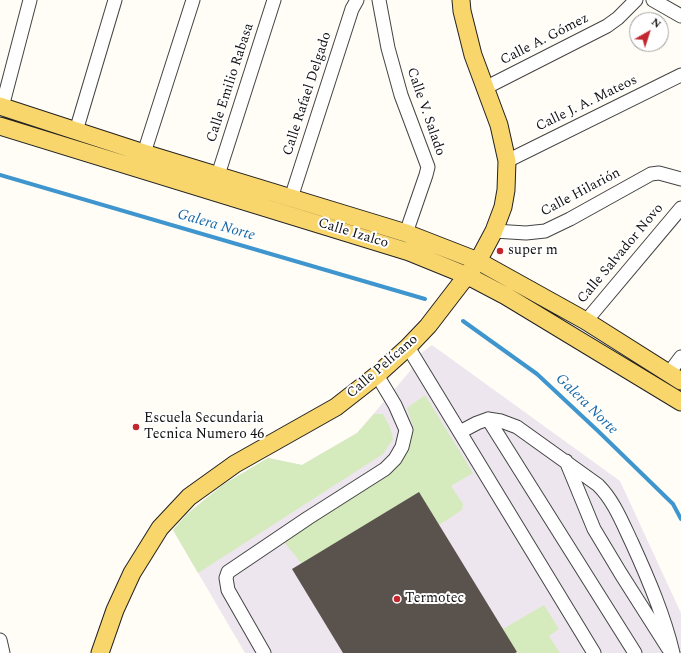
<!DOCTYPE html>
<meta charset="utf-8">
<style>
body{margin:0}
#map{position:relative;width:681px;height:653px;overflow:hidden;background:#fffdf5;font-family:Spectral,serif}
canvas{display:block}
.north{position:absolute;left:629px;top:12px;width:40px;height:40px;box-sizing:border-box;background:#fff;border:1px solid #a0a0a0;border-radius:50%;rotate:39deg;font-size:11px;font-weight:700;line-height:16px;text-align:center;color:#111}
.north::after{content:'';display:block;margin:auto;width:14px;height:18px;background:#c4262e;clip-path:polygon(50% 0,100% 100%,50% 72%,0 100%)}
</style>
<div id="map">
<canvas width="681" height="653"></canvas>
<div class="north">N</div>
</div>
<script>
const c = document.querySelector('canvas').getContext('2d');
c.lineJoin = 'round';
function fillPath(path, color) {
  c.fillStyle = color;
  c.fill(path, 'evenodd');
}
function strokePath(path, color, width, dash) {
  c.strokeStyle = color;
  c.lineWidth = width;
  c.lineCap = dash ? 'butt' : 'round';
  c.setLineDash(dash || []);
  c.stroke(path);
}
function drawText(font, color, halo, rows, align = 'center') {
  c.font = font + ' Spectral,serif';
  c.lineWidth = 4;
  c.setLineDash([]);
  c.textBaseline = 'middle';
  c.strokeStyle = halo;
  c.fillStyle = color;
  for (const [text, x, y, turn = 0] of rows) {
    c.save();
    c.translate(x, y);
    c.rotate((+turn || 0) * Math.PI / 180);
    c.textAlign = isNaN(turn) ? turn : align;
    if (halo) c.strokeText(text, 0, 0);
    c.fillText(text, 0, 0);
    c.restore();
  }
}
fillPath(new Path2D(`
 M432,345L620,481L681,613V653H245L173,530L189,512L224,484L268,458L302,465L357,433L410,371L420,354Z`), '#eee6ef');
fillPath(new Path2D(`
 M425,395L473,473L451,486L463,504L462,510L439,525L419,493L302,564L283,541L382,479L399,463L407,449L413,426L407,408Z
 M374,414H383L390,427L393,439L383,454L198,573L173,530L186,515L224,484L268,458L302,465L357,433Z
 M544,605L559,629L549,636L560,653H515L503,629Z`), '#d5ebbd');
strokePath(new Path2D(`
 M0,175L425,299
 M463,321L537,374L598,431L673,504L681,519`), '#3f96cf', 4);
fillPath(new Path2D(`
 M419,492L517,652L515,653H343L292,569Z`), '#5a524d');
const minor = new Path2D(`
 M379,0L388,48L401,95L428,167L426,175L406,233
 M653,0L681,16
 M485,88L607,26L618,18L636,0
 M2,107L30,0
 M76,131L115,0
 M144,153L193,0
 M507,161L681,75
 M218,175L274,0
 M291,198L352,9L357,0
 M494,231L526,233L545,231L570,219L651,174L659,173L681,179
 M586,321L681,208
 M408,347L594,653
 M669,373L681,357
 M488,419L635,653
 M460,432L477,423L488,419L501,421L517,427L598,485C614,501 622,522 632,543C648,578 664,615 673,653
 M566,461L594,529L621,574L668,648
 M0,640L3,653
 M264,653L228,590L226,578L228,572L308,518L385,469L395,459L402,447L406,430L395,405L377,375`);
const major = new Path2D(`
 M0,106L144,153L406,233L478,261L586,321L681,381
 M0,126L409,252L468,276L506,296L681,402
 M100,653L115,610L132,573L160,528L189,497L235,464L336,407L377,375L408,347L428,326L478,261L494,231L503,207L506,190L507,161L499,125L473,55L462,11L461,0`);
strokePath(minor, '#444', 15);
strokePath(major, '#222', 19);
strokePath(minor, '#fff', 13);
strokePath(major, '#f9d66b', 17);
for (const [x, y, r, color] of [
 [500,251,4,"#c4262e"],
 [136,427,4,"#c4262e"],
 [397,599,4,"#c4262e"]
]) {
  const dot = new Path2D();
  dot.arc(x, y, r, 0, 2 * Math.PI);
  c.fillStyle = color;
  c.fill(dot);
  strokePath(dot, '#fff', 1.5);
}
drawText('14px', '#111', '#fff', [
 ["Calle A. Gómez",545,40,-27],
 ["Calle Emilio Rabasa",231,83,-72],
 ["Calle Rafael Delgado",308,94,-72],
 ["Calle J. A. Mateos",587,104,-26],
 ["Calle V. Salado",425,112,71],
 ["Calle Hilarión",581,193,-28],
 ["Calle Izalco",353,234,17],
 ["Calle Salvador Novo",621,254,-50],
 ["Calle Pelícano",383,367,-41]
]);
drawText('14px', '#111', '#fff', [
 ["super m",508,251],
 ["Escuela Secundaria",144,419],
 ["Tecnica Numero 46",144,435],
 ["Termotec",405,599]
], 'left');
drawText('italic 15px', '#1768a6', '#fff', [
 ["Galera Norte",216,226,16],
 ["Galera Norte",586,405,44]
]);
</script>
